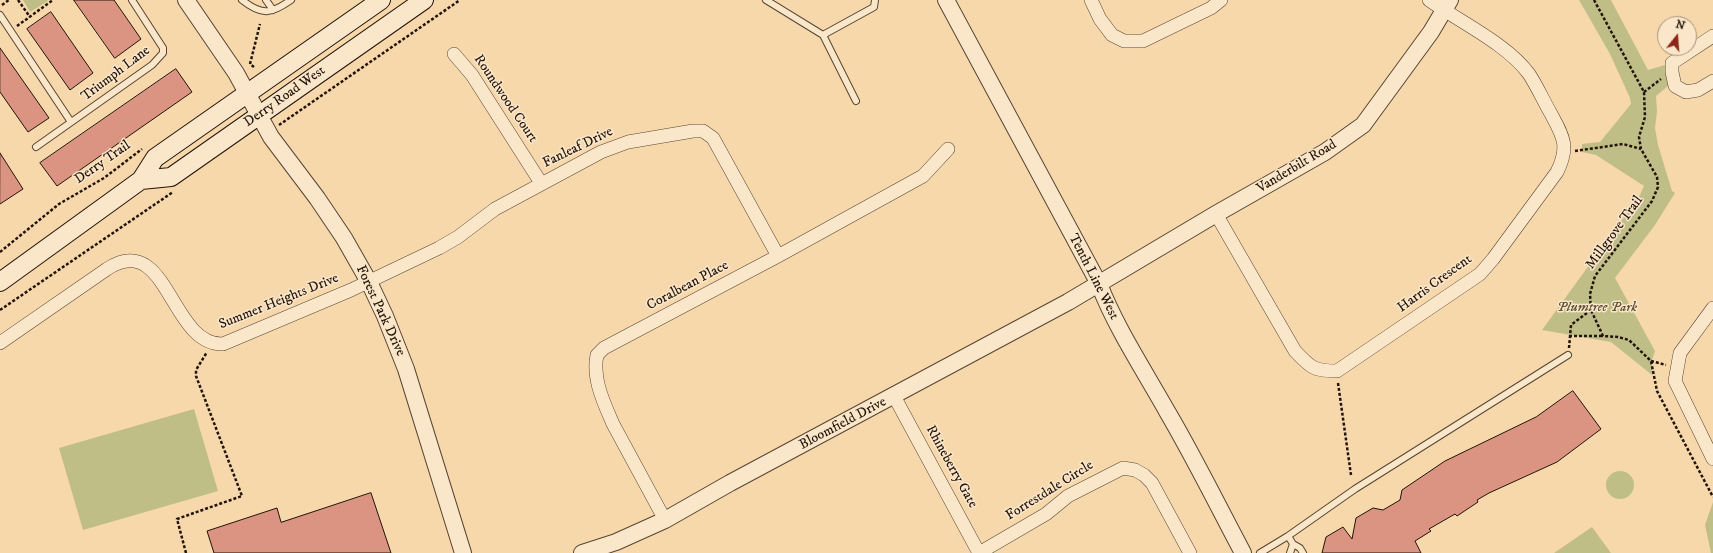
<!DOCTYPE html>
<style>
body{margin:0}
#map{position:relative;width:1713px;height:553px;overflow:hidden;background:#f7d8ab;font-family:"IM FELL DW Pica",serif}
canvas{display:block}
.north{position:absolute;left:1657px;top:16px;width:40px;height:40px;box-sizing:border-box;background:#fae6c8;border:1px solid #a4927c;border-radius:50%;rotate:17deg;font-size:11px;font-weight:700;line-height:16px;text-align:center;color:#221409}
.north::after{content:'';display:block;margin:auto;width:14px;height:18px;background:#8f2418;clip-path:polygon(50% 0,100% 100%,50% 72%,0 100%)}
</style>
<div id="map">
<canvas width="1713" height="553"></canvas>
<div class="north">N</div>
</div>
<script>
const c = document.querySelector('canvas').getContext('2d');
c.lineJoin = 'round';
function fillPath(path, color) {
  c.fillStyle = color;
  c.fill(path, 'evenodd');
}
function strokePath(path, color, width, dash) {
  c.strokeStyle = color;
  c.lineWidth = width;
  c.lineCap = dash ? 'butt' : 'round';
  c.setLineDash(dash || []);
  c.stroke(path);
}
function drawText(font, color, halo, rows, align = 'center') {
  c.font = font + ' "IM FELL DW Pica",serif';
  c.lineWidth = 3;
  c.setLineDash([]);
  c.textBaseline = 'middle';
  c.strokeStyle = halo;
  c.fillStyle = color;
  for (const [text, x, y, turn = 0] of rows) {
    c.save();
    c.translate(x, y);
    c.rotate((+turn || 0) * Math.PI / 180);
    c.textAlign = isNaN(turn) ? turn : align;
    if (halo) c.strokeText(text, 0, 0);
    c.fillText(text, 0, 0);
    c.restore();
  }
}
fillPath(new Path2D(`
 M23,0H47L48,1L30,12Z
 M1579,0H1611L1648,70L1672,63L1674,81L1656,96L1657,112L1655,128L1658,145L1672,191L1675,193L1655,225L1615,278L1655,351L1652,360V375L1611,342L1542,330L1640,195L1644,186L1596,155L1582,152V144L1600,142L1631,104L1630,98L1610,54Z
 M194,409L218,491L83,530L59,448Z
 M1606 485a14 14 0 1 1 28 0a14 14 0 1 1-28 0Z
 M1713,502V553H1711L1705,525Z
 M1592,527L1611,553H1554Z`), '#c0be87');
const building = new Path2D(`
 M74,0H114L141,39L115,58Z
 M51,12L93,73L70,90L27,29Z
 M0,48L49,118L28,132L0,92Z
 M176,69L192,92L57,186L40,163Z
 M0,153L23,189L0,204Z
 M1573,391L1601,429L1557,462L1489,493L1477,500L1478,502L1457,516L1455,514L1429,529L1431,531L1415,541L1421,553H1322L1326,537L1343,527L1352,539L1356,518L1373,508L1383,510L1400,500L1402,490L1445,461L1536,417Z
 M371,493L391,553H214L207,531L277,508L281,522Z`);
fillPath(building, '#da9481');
strokePath(building, '#221409', 1);
const service = new Path2D(`
 M242,0C262,16 271,14 291,0
 M266,0L273,10
 M766,0L823,35L856,101
 M0,15L71,122
 M823,35L874,7L875,0
 M36,147L152,65L163,53V48L132,0
 M1288,536L1293,544L1300,548L1303,553
 M1260,553L1288,536L1355,489L1568,355
 M1290,553L1293,544`);
const minor = new Path2D(`
 M1091,0L1100,19L1112,35L1124,41H1143L1211,8L1221,0
 M1713,36L1672,63V72L1675,86L1686,92L1698,90L1713,81
 M454,54L472,75L541,183
 M1216,214L1295,351C1311,368 1314,371 1337,371L1480,274L1493,259L1557,172C1570,146 1563,136 1550,112C1543,100 1537,86 1529,74C1507,44 1460,22 1429,0
 M1713,308L1680,353L1675,381L1713,459
 M0,343L107,269C168,229 170,346 223,344L351,290L439,248L458,237L495,209L601,152L628,142L693,131H703L713,138L778,256
 M894,396L979,553
 M665,520L613,424C604,403 592,379 597,355L604,348L778,256L923,176L948,149
 M979,553L1046,514L1068,496L1123,468L1135,470L1144,475L1152,483L1190,553`);
const tertiary = new Path2D(`
 M186,0L236,73L271,137L317,198L344,238L369,282L385,316L406,369L463,553
 M946,0L1099,284C1117,330 1144,370 1168,413C1195,459 1218,506 1243,553
 M582,553L616,542L665,520L730,483L1068,302L1216,214L1325,152L1363,125L1431,32L1450,0`);
const secondary = new Path2D(`
 M141,180L171,177L424,0
 M0,282L141,180L155,158L381,0`);
strokePath(service, '#574532', 8);
strokePath(minor, '#574532', 14);
strokePath(tertiary, '#574532', 18);
strokePath(secondary, '#221409', 20);
strokePath(new Path2D(`
 M18,0L30,17
 M1594,0L1644,92L1645,117L1639,137L1641,149L1657,177L1658,187L1652,201L1595,276L1590,294L1591,310L1603,336L1618,337L1629,340L1651,361L1657,391L1713,497
 M2,5L9,0
 M17,26L53,0
 M254,67L250,64L260,24
 M1644,92L1661,79
 M279,125L460,0
 M1575,151L1623,144L1641,149
 M0,252L59,204L104,178L142,149
 M0,310L173,192
 M1569,336H1603
 M1569,348L1571,325L1591,310
 M1651,361L1666,365
 M1338,383L1351,475
 M186,553L177,519L242,496L196,376V370L207,352`), '#221409', 2.5, [3, 2]);
strokePath(service, '#fae6c8', 6);
strokePath(minor, '#fae6c8', 13);
strokePath(tertiary, '#fae6c8', 16);
strokePath(secondary, '#fae6c8', 18);
drawText('14px', '#221409', '#fae6c8', [
 ["Triumph Lane",116,74,-37],
 ["Derry Road West",285,97,-35],
 ["Roundwood Court",505,99,56],
 ["Fanleaf Drive",578,148,-26],
 ["Derry Trail",103,163,-35],
 ["Vanderbilt Road",1297,167,-31],
 ["Millgrove Trail",1615,233,-54],
 ["Tenth Line West",1093,277,63],
 ["Harris Crescent",1435,284,-36],
 ["Coralbean Place",688,286,-28],
 ["Summer Heights Drive",279,302,-22],
 ["Forest Park Drive",380,311,65],
 ["Bloomfield Drive",843,424,-28],
 ["Rhineberry Gate",951,467,61],
 ["Forrestdale Circle",1050,491,-32]
]);
drawText('italic 14px', '#595035', '#fae6c8', [
 ["Plumtree Park",1597,308]
]);
</script>
